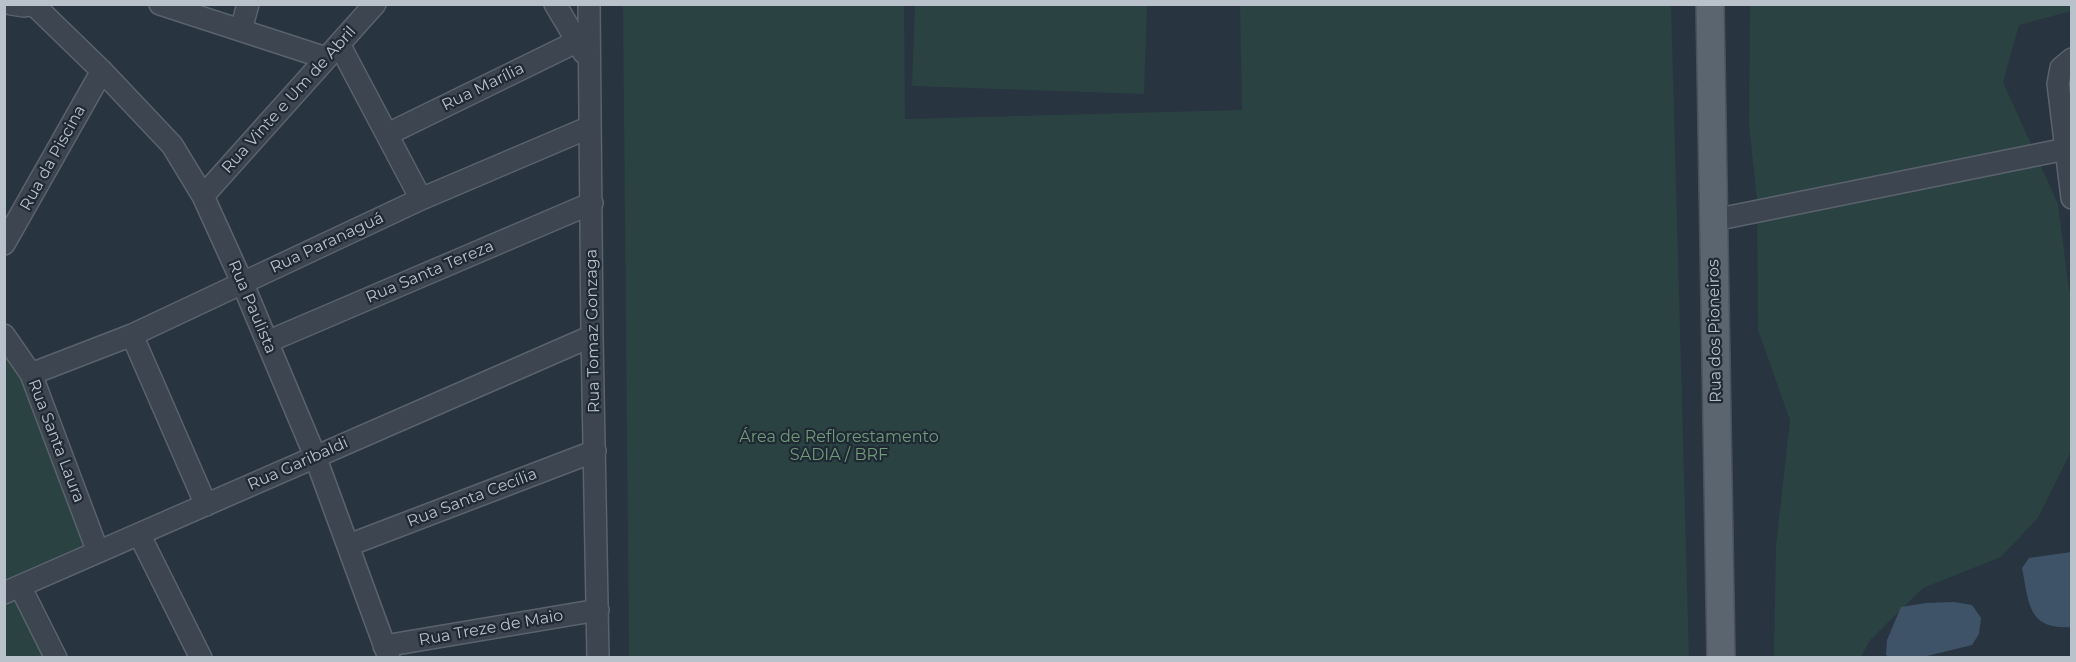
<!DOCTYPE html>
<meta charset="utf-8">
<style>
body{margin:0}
#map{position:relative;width:2076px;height:662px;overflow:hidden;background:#283440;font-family:Montserrat,sans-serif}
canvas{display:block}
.frame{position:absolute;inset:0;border:6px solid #b9c1ca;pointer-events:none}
</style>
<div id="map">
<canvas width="2076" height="662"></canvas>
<div class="frame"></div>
</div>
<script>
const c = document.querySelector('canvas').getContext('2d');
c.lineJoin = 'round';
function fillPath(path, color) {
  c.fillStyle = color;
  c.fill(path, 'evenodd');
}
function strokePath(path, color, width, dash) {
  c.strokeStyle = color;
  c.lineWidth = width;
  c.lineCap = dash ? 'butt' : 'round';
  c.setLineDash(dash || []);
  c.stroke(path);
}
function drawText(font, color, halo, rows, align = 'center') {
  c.font = font + ' Montserrat,sans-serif';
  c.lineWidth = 4.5;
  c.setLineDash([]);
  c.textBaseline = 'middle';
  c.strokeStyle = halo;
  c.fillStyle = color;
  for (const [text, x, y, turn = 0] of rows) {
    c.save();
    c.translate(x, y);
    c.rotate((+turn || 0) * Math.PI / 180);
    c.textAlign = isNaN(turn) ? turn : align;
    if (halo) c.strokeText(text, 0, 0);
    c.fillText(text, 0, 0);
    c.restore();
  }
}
fillPath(new Path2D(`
 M623,5H904L905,119L1242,110L1240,5H1671L1689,657H629Z
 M915,5H1147L1144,94L912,86Z
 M1750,5H2071V11L2019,25L2003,82L2058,204L2069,290L2071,291V451L2038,518L2001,557L1923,588L1870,640L1861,657H1774L1776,545L1790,420L1758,330L1757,200L1749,125Z
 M4,343L27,377L94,548L18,584L52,657H5Z`), '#2b4242');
fillPath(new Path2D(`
 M2071,552V627C2027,630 2029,602 2022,568L2029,558Z
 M1954,602L1972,605L1981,618L1979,634L1972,645L1923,657H1890L1886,655L1887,640L1901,607L1926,603Z`), '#3f5368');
const minor = new Path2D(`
 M11,4L24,6L36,4
 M160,4L326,58
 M555,4L584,53
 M589,4L592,336L598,658
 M34,5L102,71L172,145L203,196L242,282L315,456L389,658
 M241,30L248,4
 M339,44L421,199
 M388,134L578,41
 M2066,149L2072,198
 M203,196L375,4
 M1714,220L2066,149L2058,84L2061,68L2072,59
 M4,244L102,71
 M4,335L31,374L98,552
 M132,335L206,505
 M267,342L592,203
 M31,374L132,335L421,199L590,127
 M139,534L201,658
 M349,545L595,451
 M20,586L56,658
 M4,593L592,336
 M384,646L598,610`);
const major = new Path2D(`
 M1710,4L1721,658`);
strokePath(minor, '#5a636d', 24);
strokePath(major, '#49515c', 30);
strokePath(minor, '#3c4550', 21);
strokePath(major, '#5a6570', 27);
drawText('16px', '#b9c1ca', '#202a35', [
 ["Rua Marília",483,87,-26],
 ["Rua Vinte e Um de Abril",289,100,-48],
 ["Rua da Piscina",53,158,-61],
 ["Rua Paranaguá",327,243,-25],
 ["Rua Santa Tereza",430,272,-23],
 ["Rua Paulista",252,307,67],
 ["Rua Tomaz Gonzaga",593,331,-91],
 ["Rua dos Pioneiros",1715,331,-91],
 ["Rua Santa Laura",56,441,69],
 ["Rua Garibaldi",298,464,-24],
 ["Rua Santa Cecília",472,498,-21],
 ["Rua Treze de Maio",491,628,-10]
]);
drawText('16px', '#719a78', '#202a35', [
 ["Área de Reflorestamento",839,437],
 ["SADIA / BRF",839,455]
]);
</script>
